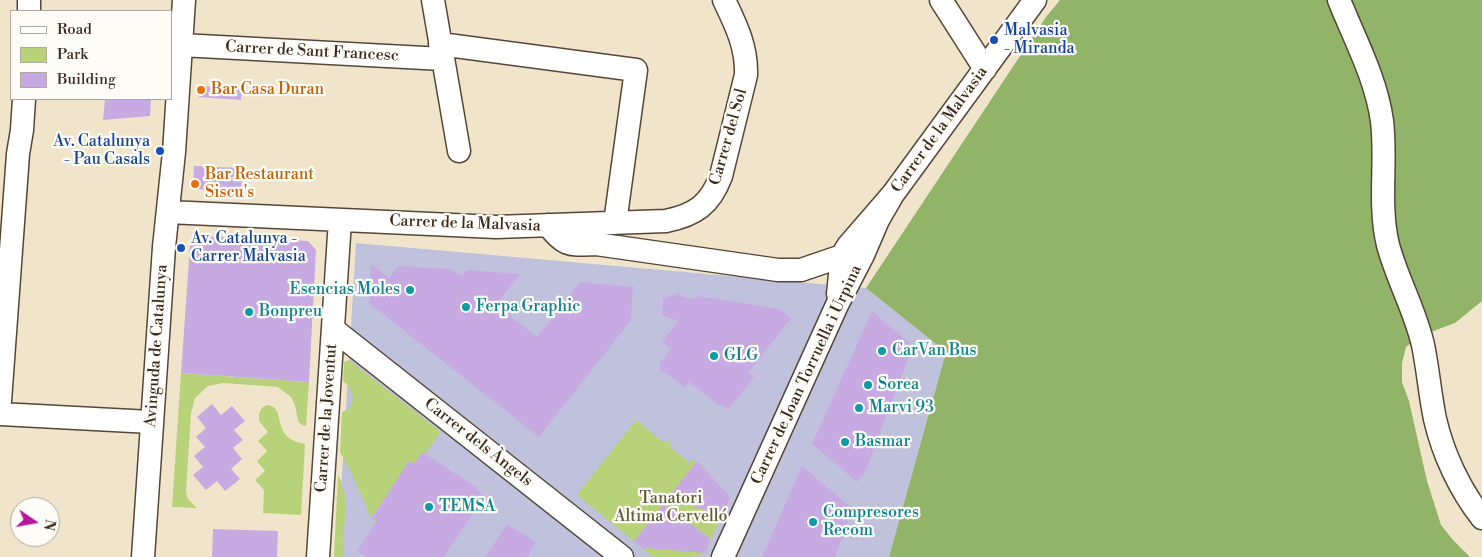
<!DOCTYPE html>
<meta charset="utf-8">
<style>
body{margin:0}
#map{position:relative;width:1482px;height:557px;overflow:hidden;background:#f0e5ca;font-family:"Libre Bodoni",serif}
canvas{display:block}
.legend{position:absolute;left:10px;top:10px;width:162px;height:90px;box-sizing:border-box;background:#fdfcf7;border:1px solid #afa8a0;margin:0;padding:6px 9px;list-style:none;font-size:15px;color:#3b2a1e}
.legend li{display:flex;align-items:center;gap:10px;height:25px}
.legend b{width:25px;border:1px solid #afa8a0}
.north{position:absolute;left:10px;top:497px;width:50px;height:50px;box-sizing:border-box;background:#fdfcf7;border:1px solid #afa8a0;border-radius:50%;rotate:102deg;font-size:14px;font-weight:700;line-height:20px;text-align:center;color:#3b2a1e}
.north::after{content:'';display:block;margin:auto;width:18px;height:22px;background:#b5179e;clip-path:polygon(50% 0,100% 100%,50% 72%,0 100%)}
</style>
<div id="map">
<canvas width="1482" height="557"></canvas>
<ul class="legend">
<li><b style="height:6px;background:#fff"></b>Road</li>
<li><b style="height:14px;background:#b7d278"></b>Park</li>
<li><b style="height:14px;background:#c8aae3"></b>Building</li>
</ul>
<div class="north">N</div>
</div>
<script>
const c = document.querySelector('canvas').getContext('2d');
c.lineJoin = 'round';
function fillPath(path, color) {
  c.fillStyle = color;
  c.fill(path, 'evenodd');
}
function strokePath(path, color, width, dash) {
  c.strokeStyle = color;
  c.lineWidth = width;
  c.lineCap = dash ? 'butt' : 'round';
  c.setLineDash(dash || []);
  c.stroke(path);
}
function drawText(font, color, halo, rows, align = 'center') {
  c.font = font + ' "Libre Bodoni",serif';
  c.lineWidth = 4.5;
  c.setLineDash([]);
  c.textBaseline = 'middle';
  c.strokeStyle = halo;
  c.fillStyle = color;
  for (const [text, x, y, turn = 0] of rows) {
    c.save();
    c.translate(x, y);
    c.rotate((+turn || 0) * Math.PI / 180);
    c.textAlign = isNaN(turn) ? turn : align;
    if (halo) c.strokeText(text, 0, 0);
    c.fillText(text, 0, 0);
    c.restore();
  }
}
fillPath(new Path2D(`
 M356,243L866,288L946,352L889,557H337Z`), '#c0c2dd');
fillPath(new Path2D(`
 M349,360L441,432L425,454L414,464L409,462L372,517L377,521L376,523L369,514L352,474L340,452L342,412L349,409C356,398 353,389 343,381L344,362Z
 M181,373L309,382L306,426L302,425L298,421L295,405L291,397L278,387L223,383L208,386L195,398L191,413L186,492L188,499L197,508L172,507Z
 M267,405C288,407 269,438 305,444L301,515L263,513L264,490L255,480L265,471L257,461L267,451L258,441L268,432L259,421C259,414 259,408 267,405Z
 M636,420L663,442L670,441L671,448L690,463L693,459L701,465L730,497C723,517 712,533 706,553L690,557H653L577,495Z
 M338,475C348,492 346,510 344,529C343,538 344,548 344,557H334Z`), '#b7d278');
fillPath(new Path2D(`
 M1060,0H1482V301L1455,323L1420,336L1406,347L1402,363V382L1409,401L1427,481L1441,525L1453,540L1470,557H889L946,352L866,288L1046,17Z`), '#91b468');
fillPath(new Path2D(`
 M200,86L242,88L241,100L199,97Z
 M105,99H151L150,116L103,120Z
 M194,166L242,168L241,191L193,189Z
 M201,236L308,241L316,250L309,382L181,373L190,246Z
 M371,264L389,278L398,266L450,269L462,276L467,270L520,274L496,305L537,337L580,282L633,287L631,320L539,437L369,303Z
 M679,293L682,297L696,299L698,296L779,309L791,318L748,373L754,377L728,410L723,406L721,407L689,382L684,387L660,369V363L671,349L662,342L678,321L662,315L663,298Z
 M872,311L913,346L869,462L864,474L857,482L812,444Z
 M212,404L221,415L232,406L245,421L234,430L243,440L233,448L242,459L231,469L240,479L225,491L217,481L206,490L193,475L203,467L194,456L205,447L196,437L206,428L197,417Z
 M422,452L477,488L476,489L485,496L444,557H367L357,551L377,521L372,518L409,461L414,464Z
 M697,461L730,497L723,516L668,498Z
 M802,466L853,509L835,557H762Z
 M663,504L710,538L706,553L646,548L644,550L634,541Z
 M507,524L536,542L527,557H485Z
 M213,529L278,531L277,557H212Z`), '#c8aae3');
const minor = new Path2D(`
 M433,0L459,151
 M941,0L985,69
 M1339,0C1355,40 1376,78 1382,121C1387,162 1378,204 1388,245C1397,279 1415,310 1423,345C1428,369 1430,395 1435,419C1443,454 1460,490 1482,518
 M29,11V0
 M440,44L636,70L615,223
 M181,45L443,59
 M168,212L496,227L666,221C695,215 710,205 721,176L746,75C747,47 736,25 724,0
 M548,225C565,247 569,245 596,244L778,270H801L842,256
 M838,294L842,256L848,246L893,194L1035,0
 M333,329L622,557
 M0,401L18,154L22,130L24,99
 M0,414L151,422
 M143,557L164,247L174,152L184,0
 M318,557L340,220
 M723,557L837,305L863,255L878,220L893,194`);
strokePath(minor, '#564638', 25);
strokePath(minor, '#fff', 22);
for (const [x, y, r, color] of [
 [994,40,5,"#1a4fb4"],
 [201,90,5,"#e8710a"],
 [160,151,5,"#1a4fb4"],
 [195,184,5,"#e8710a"],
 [181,248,5,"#1a4fb4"],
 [410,290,5,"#0f9aa8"],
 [466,307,5,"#0f9aa8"],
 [249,312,5,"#0f9aa8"],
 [882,351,5,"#0f9aa8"],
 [714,356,5,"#0f9aa8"],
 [868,385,5,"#0f9aa8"],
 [859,408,5,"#0f9aa8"],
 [845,442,5,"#0f9aa8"],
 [429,507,5,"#0f9aa8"],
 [813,522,5,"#0f9aa8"]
]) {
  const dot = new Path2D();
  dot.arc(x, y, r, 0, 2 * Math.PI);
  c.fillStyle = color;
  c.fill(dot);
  strokePath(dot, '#fdfcf7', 2);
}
drawText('16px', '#164399', '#fdfcf7', [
 ["Malvasia",1004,31],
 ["- Miranda",1004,49],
 ["Av. Catalunya",150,142,"right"],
 ["- Pau Casals",150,160,"right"],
 ["Av. Catalunya -",191,239],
 ["Carrer Malvasia",191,257]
], 'left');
drawText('16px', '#3b2a1e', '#fdfcf7', [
 ["Carrer de Sant Francesc",312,52,3],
 ["Carrer de la Malvasia",940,130,-54],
 ["Carrer del Sol",729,137,-74],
 ["Carrer de la Malvasia",465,224,2],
 ["Avinguda de Catalunya",157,346,-86],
 ["Carrer de Joan Torruella i Urpina",807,375,-65],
 ["Carrer de la Joventut",327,418,-86],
 ["Carrer dels Àngels",478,443,38]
]);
drawText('16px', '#c56008', '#fdfcf7', [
 ["Bar Casa Duran",211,90],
 ["Bar Restaurant",205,175],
 ["Siscu's",205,193]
], 'left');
drawText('16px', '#0d838f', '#fdfcf7', [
 ["Esencias Moles",400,290,"right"],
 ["Ferpa Graphic",476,307],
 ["Bonpreu",259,312],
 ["CarVan Bus",892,351],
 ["GLG",724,356],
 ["Sorea",878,385],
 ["Marvi 93",869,408],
 ["Basmar",855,442],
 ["TEMSA",439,507],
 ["Compresores",823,513],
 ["Recom",823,531]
], 'left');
drawText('16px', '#605c39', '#fdfcf7', [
 ["Tanatori",671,499],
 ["Altima Cervelló",671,517]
]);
</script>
